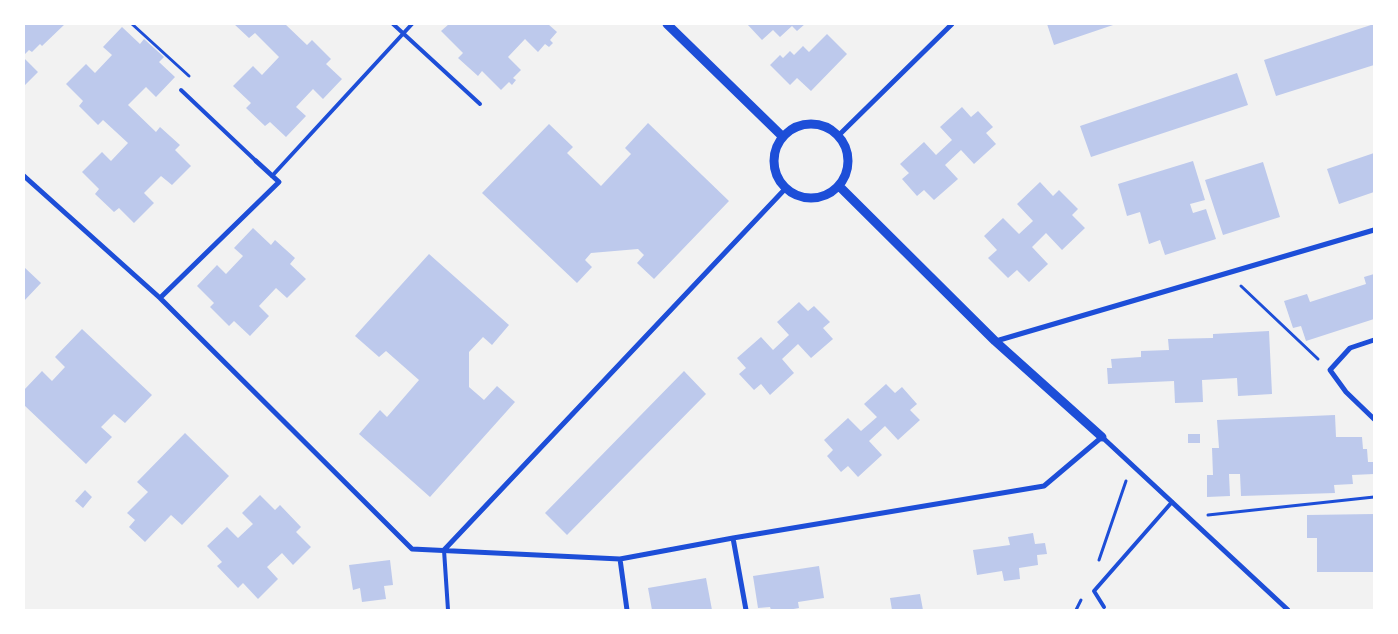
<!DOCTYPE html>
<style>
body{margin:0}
#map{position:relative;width:1398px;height:634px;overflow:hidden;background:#f2f2f2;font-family:Figtree,sans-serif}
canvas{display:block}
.frame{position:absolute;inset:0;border:25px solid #fff;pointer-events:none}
</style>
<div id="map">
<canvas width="1398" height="634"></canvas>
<div class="frame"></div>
</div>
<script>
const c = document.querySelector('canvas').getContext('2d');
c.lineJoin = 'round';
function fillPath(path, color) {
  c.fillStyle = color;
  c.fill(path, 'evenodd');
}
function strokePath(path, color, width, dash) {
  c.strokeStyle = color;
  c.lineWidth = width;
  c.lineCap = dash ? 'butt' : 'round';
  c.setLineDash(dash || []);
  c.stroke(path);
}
fillPath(new Path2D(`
 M24,24H65L42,46L40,44L32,52L29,50L24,55Z
 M234,24H285L307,45L312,40L331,59L326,64L342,79L323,99L313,89L296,107L306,116L286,137L270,122L265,126L246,108L251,103L233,86L253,66L262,75L279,57L255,33L249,38Z
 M449,24H548L557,32L550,40L553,43L549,47L545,44L538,52L525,39L508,57L521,70L513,78L516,80L512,85L509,82L501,90L482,71L478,76L458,58L463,53L441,31Z
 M747,24H805L797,31L792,26L780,37L773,30L762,40Z
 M1047,24H1116L1054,45Z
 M1374,24V65L1276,96L1264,60Z
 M122,27L140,44L144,39L164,57L159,62L175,77L156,97L146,87L128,105L156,132L160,127L180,145L175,150L191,166L172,185L161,176L144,193L154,203L134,223L119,208L114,212L95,194L99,189L82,172L102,152L111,161L128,143L103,120L98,125L79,106L83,101L66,84L86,64L95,73L112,55L103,47Z
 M827,34L847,54L811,91L797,78L790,85L770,65L780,55L783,58L790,51L794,55L803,46L809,52Z
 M24,58L38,72L24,86Z
 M1237,73L1248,105L1091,157L1080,126Z
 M962,107L971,117L978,111L993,127L986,133L996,144L974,164L961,150L945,165L958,179L934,200L924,190L917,196L902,179L909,173L900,164L924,142L936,155L952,140L940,127Z
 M648,123L729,201L654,279L637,263L644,255L638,249L591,253L585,260L592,267L577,283L482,193L549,124L573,147L567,153L601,186L631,154L625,148Z
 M1374,153V192L1339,204L1327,169Z
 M1193,161L1205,200L1190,204L1193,213L1206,209L1216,239L1165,255L1160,240L1149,244L1140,212L1127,216L1118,184Z
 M1263,162L1280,217L1223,235L1205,180Z
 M1040,182L1053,196L1059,190L1078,209L1072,215L1085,228L1062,250L1046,233L1032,247L1048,264L1029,282L1017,270L1008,278L988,258L997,250L984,236L1003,218L1019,234L1033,221L1017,204Z
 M253,228L271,245L275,240L295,258L290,264L306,279L287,298L276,288L259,306L269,316L250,336L234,321L229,326L210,307L214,303L197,286L217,265L226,274L243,256L234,248Z
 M429,254L509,325L492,345L483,337L469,352V387L484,400L497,386L515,402L430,497L359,434L380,410L387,417L419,380L386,351L379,357L355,336Z
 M24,267L41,283L24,301Z
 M1374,274V319L1306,341L1301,326L1293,328L1284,301L1307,294L1310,302L1366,284L1364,277Z
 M799,302L808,311L814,306L830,322L823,328L833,339L811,358L798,344L782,359L794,373L770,395L761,384L754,390L739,374L746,368L737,358L761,337L773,350L789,335L777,322Z
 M82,329L152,395L125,423L114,414L101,427L112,437L86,464L24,405V390L42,371L52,381L65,367L55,357Z
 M1269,331L1272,394L1238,396L1237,378L1202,380L1203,402L1175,403L1174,381L1108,384L1107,368H1112L1111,359L1141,357V351L1169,350L1168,339L1213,338V334Z
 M684,371L706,394L567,535L545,513Z
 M886,384L895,393L902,387L917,404L910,410L920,420L898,440L885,426L869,441L882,455L858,477L848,466L841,472L827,456L833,450L824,440L848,418L861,431L877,417L864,404Z
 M1335,415L1336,437H1362L1363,449H1367L1368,462H1374V474L1352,475L1353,484L1334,485L1335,493L1241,496L1240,474H1229L1230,496L1207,497V475H1213L1212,448H1219L1217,420Z
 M185,433L229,476L182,525L171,515L145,542L129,527L135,520L127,513L148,492L137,482Z
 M1188,434H1200V443H1188Z
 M85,490L92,497L83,508L75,501Z
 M260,495L275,510L280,505L301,527L296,532L311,547L293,565L282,553L267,567L278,579L258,599L243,583L238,588L217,566L222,562L207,546L227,527L238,538L253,524L242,513Z
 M1374,514V572H1317V538H1307V515Z
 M1033,533L1035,544L1045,543L1047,554L1037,555L1038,565L1019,568L1020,579L1004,581L1002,571L977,575L973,550L1010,545L1008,537Z
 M390,560L393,585L384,586L386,599L362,602L360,588L353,590L349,565Z
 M819,566L824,598L798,602L799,608L788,610H771L770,607L758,608L753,576Z
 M706,578L712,610H652L648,588Z
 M920,594L923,610H892L890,598Z`), '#bdc9ec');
strokePath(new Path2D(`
 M132,24L189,76
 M1241,286L1318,359
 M1208,515L1374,497
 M1099,560L1126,481
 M1076,610L1081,600`), '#1d4ed8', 3);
strokePath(new Path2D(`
 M393,24L480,104
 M181,90L256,161
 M272,176L412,24
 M444,550L448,610
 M1104,607L1094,591L1172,502`), '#1d4ed8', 4);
strokePath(new Path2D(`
 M838,136L952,24
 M24,176L160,298L412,549L620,559L733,538L746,610
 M160,298L279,182L256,161
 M1374,340L1350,348L1330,370L1346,392L1374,419
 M996,341L1374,230
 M733,538L1044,486L1102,437L1288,610
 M444,550L786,188
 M620,559L627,610`), '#1d4ed8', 5);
strokePath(new Path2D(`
 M667,24L783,137
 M774 161a37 37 0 1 1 74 0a37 37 0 1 1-74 0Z
 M839,186L995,341L1102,437`), '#1d4ed8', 9);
</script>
